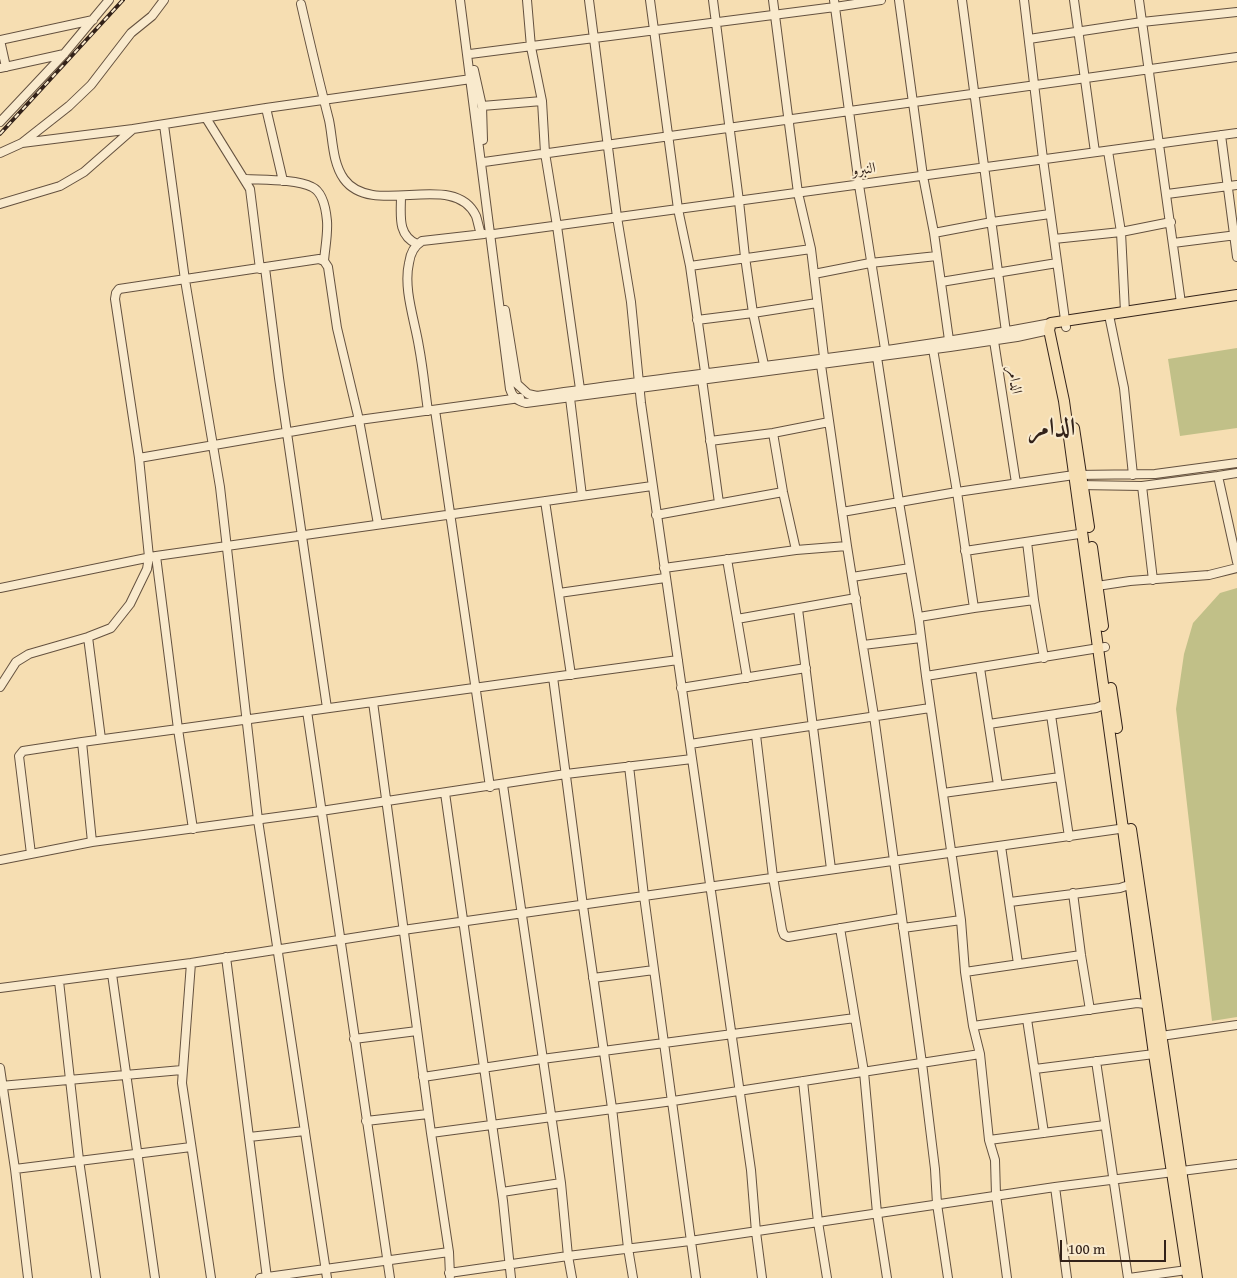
<!DOCTYPE html>
<meta charset="utf-8">
<style>
body{margin:0}
#map{position:relative;width:1237px;height:1278px;overflow:hidden;background:#f6deb2;font-family:"Gentium Book Plus",serif}
canvas{display:block}
.scale{position:absolute;left:1060px;top:1240px;width:106px;height:22px;box-sizing:border-box;border:2px solid #332219;border-top:0;padding-left:6px;font-size:15px;line-height:18px;white-space:nowrap;color:#332219;-webkit-text-stroke:4px #f9eacd;paint-order:stroke}
</style>
<div id="map">
<canvas width="1237" height="1278"></canvas>
<div class="scale">100 m</div>
</div>
<script>
const c = document.querySelector('canvas').getContext('2d');
c.lineJoin = 'round';
function fillPath(path, color) {
  c.fillStyle = color;
  c.fill(path, 'evenodd');
}
function strokePath(path, color, width, dash) {
  c.strokeStyle = color;
  c.lineWidth = width;
  c.lineCap = dash ? 'butt' : 'round';
  c.setLineDash(dash || []);
  c.stroke(path);
}
function drawText(font, color, halo, rows, align = 'center') {
  c.font = font + ' "Gentium Book Plus",Amiri,serif';
  c.lineWidth = 4;
  c.setLineDash([]);
  c.textBaseline = 'middle';
  c.strokeStyle = halo;
  c.fillStyle = color;
  for (const [text, x, y, turn = 0] of rows) {
    c.save();
    c.translate(x, y);
    c.rotate((+turn || 0) * Math.PI / 180);
    c.textAlign = isNaN(turn) ? turn : align;
    if (halo) c.strokeText(text, 0, 0);
    c.fillText(text, 0, 0);
    c.restore();
  }
}
fillPath(new Path2D(`
 M1237,348V428L1180,436L1168,359Z
 M1237,588V1017L1212,1021L1176,709L1184,654L1193,623L1220,593Z`), '#c1c088');
const minor = new Path2D(`
 M460,0L510,389C513,398 518,401 526,403L950,347L1017,337L1049,330
 M527,0L531,47L542,101L545,153L557,226L580,389
 M589,0L617,217L631,302L641,403L751,1170L756,1232L762,1278
 M650,0L678,209L690,266L705,372
 M713,0L739,201L745,257L753,313L764,365
 M773,0L798,193L811,249L824,357
 M834,0L859,185L885,349
 M899,0L923,176L934,233L949,340
 M962,0L1006,332
 M1024,0L1043,159L1066,327
 M1074,0L1095,152
 M1139,0L1181,303
 M301,4C310,43 319,81 329,120C333,139 332,162 344,179C373,219 454,169 476,216C478,222 479,229 481,234
 M1029,39L1142,22L1237,12
 M0,40L93,20
 M0,40L6,67
 M470,54L835,7L881,0
 M0,68L64,54
 M474,70L482,106L483,140
 M482,106L542,101
 M266,108L283,181
 M206,118L250,189L260,269
 M0,122L64,54L109,0
 M164,125L185,280L220,487L258,820L327,1278
 M1221,135L1237,257
 M22,143L69,106L91,85L131,33L152,16L164,0
 M1108,151L1121,232L1125,312
 M0,153L22,143L133,129
 M484,162L1237,57
 M246,179C263,180 296,179 312,187C323,192 326,210 327,221C328,234 325,248 324,261
 M1167,194L1237,185
 M401,196C401,215 397,235 417,244
 M0,204L60,186L84,172L133,129L266,108L471,79
 M934,233L992,222L1050,214
 M494,234L1237,133
 M1054,239L1121,232L1171,222
 M1173,243L1237,235
 M690,266L811,249
 M265,268L279,378L327,708
 M814,274L870,263L937,256
 M941,282L1057,263
 M505,310L517,384L528,394L537,396C708,370 881,356 1051,323
 M697,320L753,313L817,303
 M1110,320L1124,388L1133,475
 M994,341L1016,483
 M933,349L957,492L974,608L1034,600
 M877,357L899,502L919,621L926,676L961,920L965,972L973,1026L980,1054L989,1140L995,1160L996,1195L1007,1278
 M821,365L847,546L874,716L922,1063L935,1169L937,1204L948,1278
 M702,379L719,503
 M570,398L582,496
 M435,410L490,787
 M428,411C425,390 423,368 419,347C415,321 403,289 409,263C410,255 414,246 422,241L484,234
 M773,433L783,492L796,550
 M710,441L773,433L829,422
 M139,458L115,299L116,293L119,289L319,259L324,261L328,267L337,328L359,420L378,524
 M1218,476L1237,473
 M1078,485L1142,486L1218,476L1237,562
 M1142,486L1153,580
 M545,501L571,675
 M842,512L957,492L1074,475L1155,474L1237,463
 M656,515L783,492
 M1027,542L1034,600L1044,658
 M965,551L1079,534L1082,531
 M156,556L178,729L553,677L583,906L612,1108L628,1248L633,1278
 M727,559L747,678
 M664,568L796,550L847,546
 M852,577L910,568
 M1097,586L1130,581L1209,575L1237,568
 M0,588L156,556L652,486
 M559,593L665,578
 M798,609L831,869
 M919,617L974,608
 M737,619L856,598
 M88,637L101,739
 M863,645L921,638
 M980,668L998,785
 M926,676L1105,647
 M553,677L678,660
 M0,687L16,662L29,654L88,637L111,628L130,604L147,569L149,557L139,458L359,420L520,398
 M681,688L806,668
 M373,702L431,1133L449,1252L450,1276
 M307,711L390,1278
 M1051,715L1069,837
 M989,724L1096,708L1106,704
 M756,735L773,877L782,930L784,935L788,937L901,918
 M690,744L930,708
 M629,766L644,896L696,1278
 M503,785L561,1183L568,1256L572,1278
 M445,793L503,1201L511,1278
 M943,793L1060,777
 M92,842L82,742L178,729L193,829
 M1001,846L1018,964
 M31,854L19,756L23,751L82,742
 M0,860L92,842L321,811L566,774L692,759
 M1073,893L1081,955L1090,1010
 M1010,902L1120,888L1132,884
 M840,928L864,1072L877,1213L887,1278
 M903,928L961,920
 M226,957L267,1278
 M191,963L182,1083L211,1278
 M965,972L1081,955
 M112,974L155,1278
 M593,978L654,970
 M59,981L79,1160L96,1278
 M0,988L191,963L403,930L1126,828
 M1027,1019L1044,1133
 M973,1026L1137,1003L1145,1004L1150,1007
 M1161,1036L1237,1025
 M354,1039L417,1031
 M1096,1061L1128,1278
 M0,1068L15,1169L28,1278
 M1035,1069L1154,1054
 M423,1077L542,1059L855,1018
 M803,1081L818,1222L827,1278
 M0,1086L182,1070
 M366,1121L428,1114
 M431,1133L673,1101L980,1054
 M249,1137L305,1131
 M989,1140L1105,1125
 M15,1169L191,1147
 M1055,1187L1067,1278
 M502,1192L561,1183
 M449,1273L568,1256L690,1241L1055,1187L1237,1164
 M260,1278L449,1252
 M1129,1278L1187,1270`);
const major = new Path2D(`
 M1074,428L1089,527
 M1092,547L1103,626
 M1111,688L1117,728
 M1131,829L1197,1278
 M1188,1278L1154,1054L1064,401L1049,330L1051,323L1237,295`);
strokePath(minor, '#64513f', 10);
strokePath(major, '#332219', 12);
strokePath(minor, '#f9eacd', 8);
strokePath(major, '#f6deb2', 10);
const rail = new Path2D(`
 M0,134L123,0`);
strokePath(rail, '#332219', 4);
strokePath(rail, '#f9eacd', 2, [5.5]);
drawText('15px', '#332219', '#f9eacd', [
 ["النبرو",864,170,-8],
 ["الدامر",1014,380,81]
]);
drawText('bold 25px', '#332219', '#f9eacd', [
 ["الدامر",1052,429]
]);
</script>
